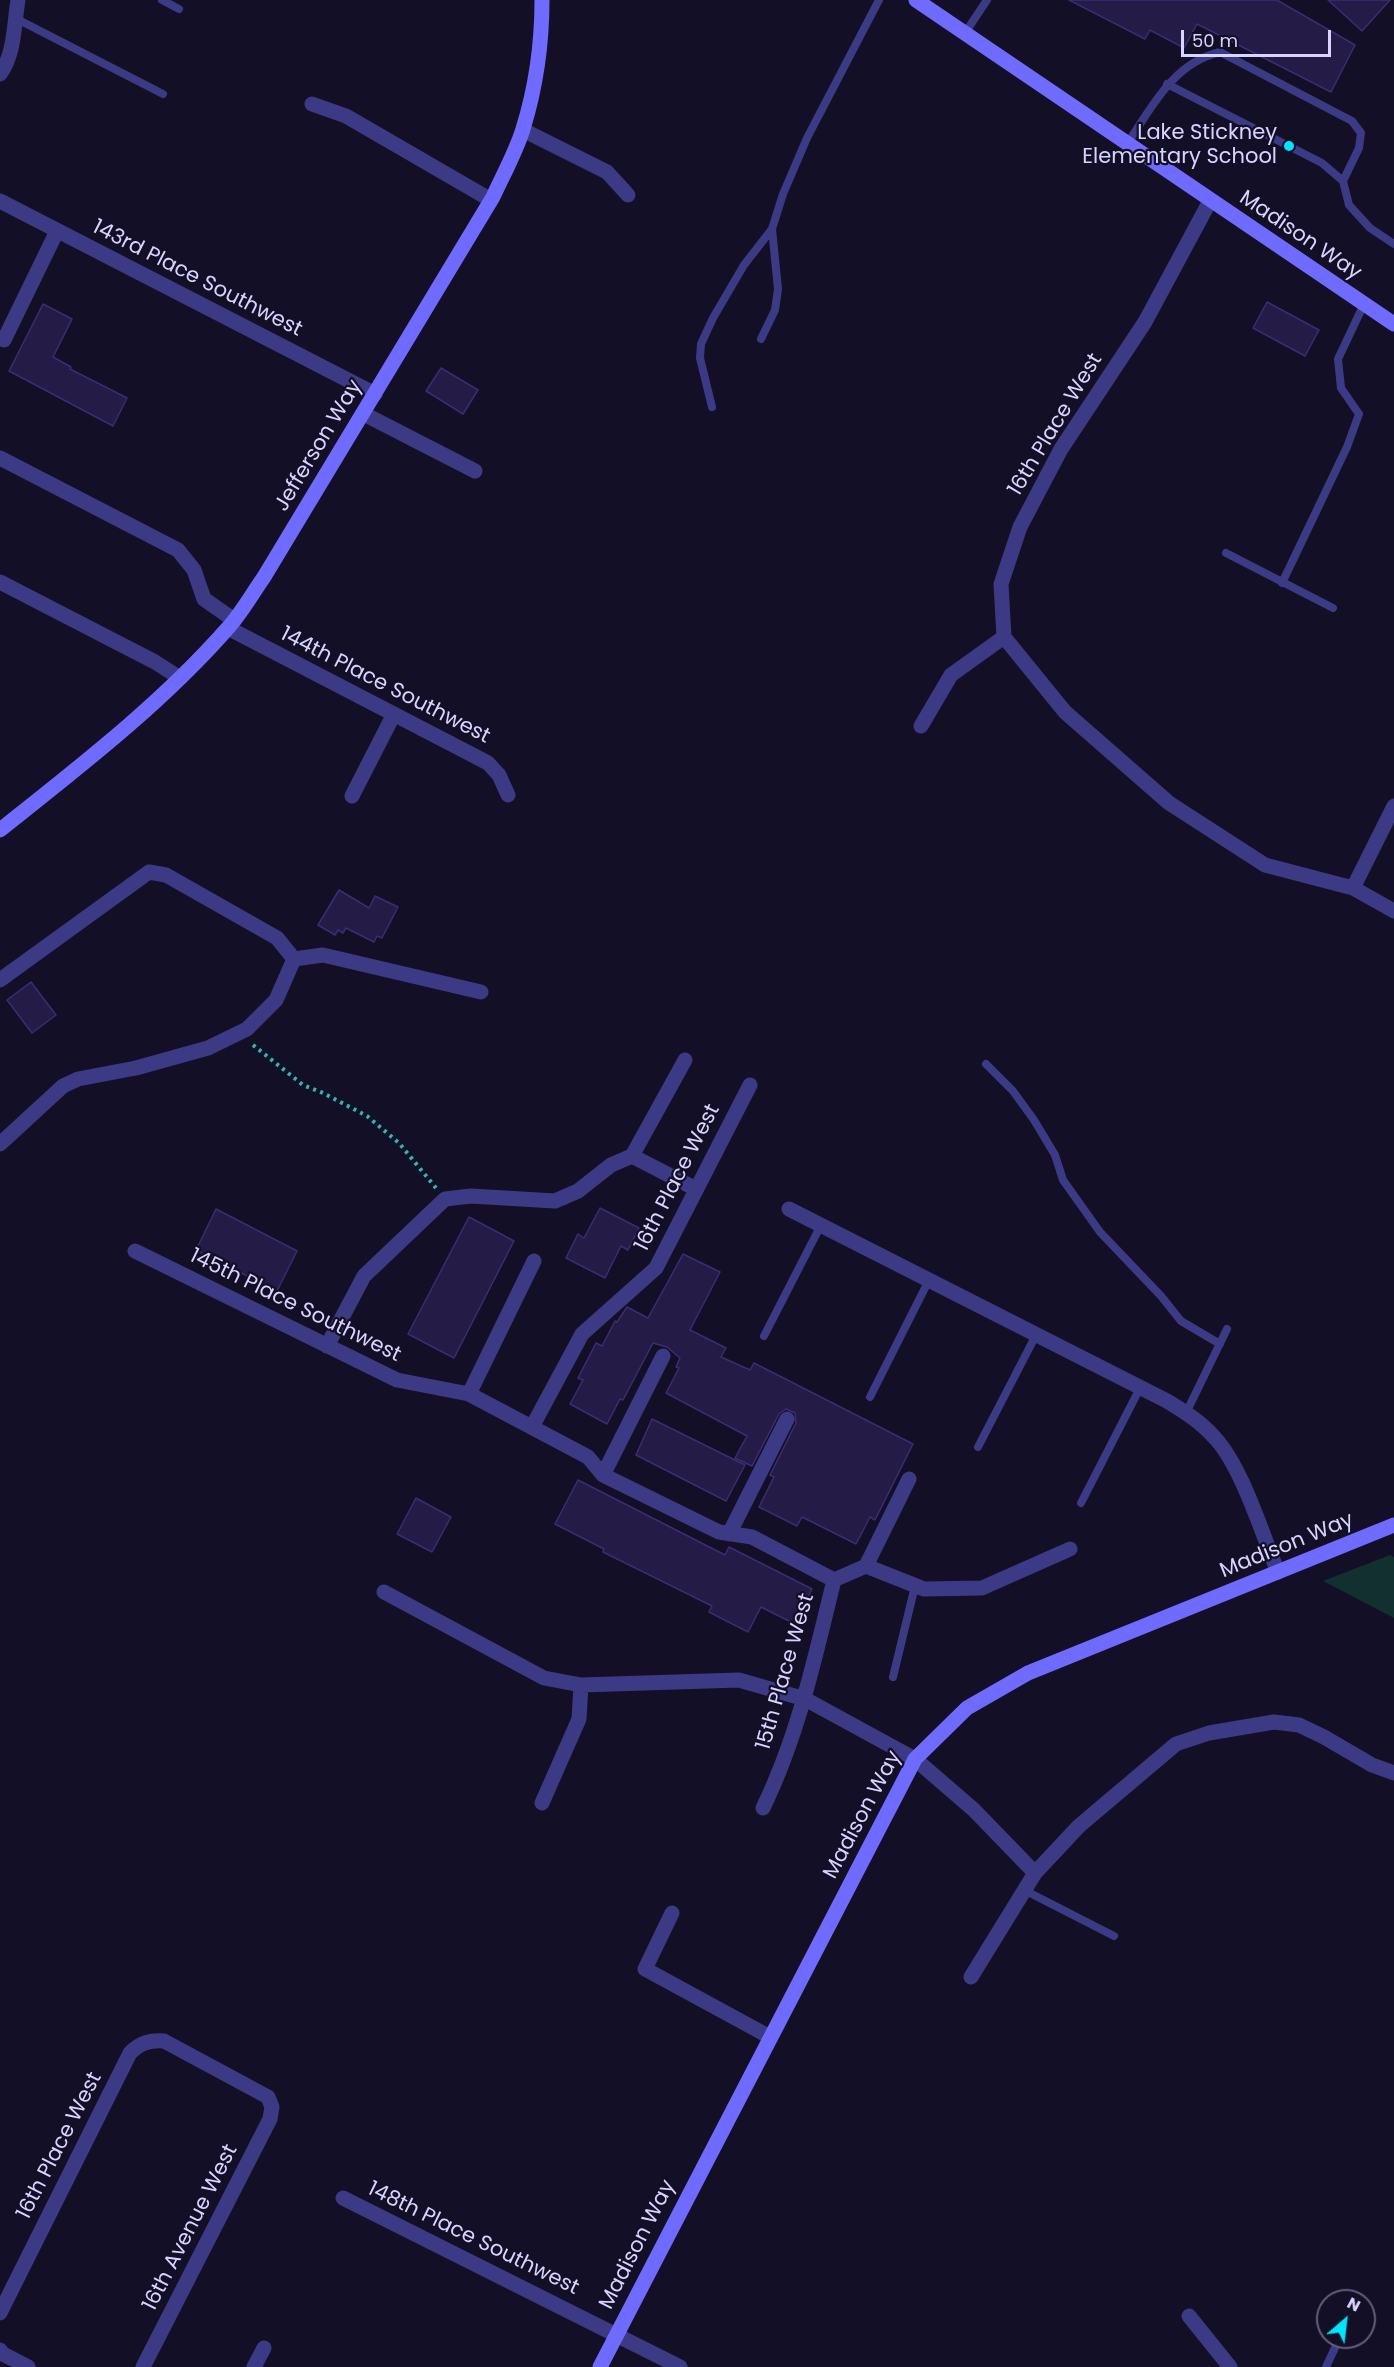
<!DOCTYPE html>
<style>
body{margin:0}
#map{position:relative;width:1394px;height:2367px;overflow:hidden;background:#130f26;font-family:Poppins,sans-serif}
canvas{display:block}
.north{position:absolute;left:1316px;top:2289px;width:60px;height:60px;box-sizing:border-box;background:#130f26;border:2px solid #625e7d;border-radius:50%;rotate:28deg;font-size:16px;font-weight:700;line-height:24px;text-align:center;color:#d9d4ff}
.north::after{content:'';display:block;margin:auto;width:21px;height:27px;background:#00e5ff;clip-path:polygon(50% 0,100% 100%,50% 72%,0 100%)}
.scale{position:absolute;left:1181px;top:30px;width:150px;height:27px;box-sizing:border-box;border:3px solid #d9d4ff;border-top:0;padding-left:8px;font-size:18px;line-height:21px;white-space:nowrap;color:#d9d4ff;-webkit-text-stroke:4px #130f26;paint-order:stroke}
</style>
<div id="map">
<canvas width="1394" height="2367"></canvas>
<div class="north">N</div>
<div class="scale">50 m</div>
</div>
<script>
const c = document.querySelector('canvas').getContext('2d');
c.lineJoin = 'round';
function fillPath(path, color) {
  c.fillStyle = color;
  c.fill(path, 'evenodd');
}
function strokePath(path, color, width, dash) {
  c.strokeStyle = color;
  c.lineWidth = width;
  c.lineCap = dash ? 'butt' : 'round';
  c.setLineDash(dash || []);
  c.stroke(path);
}
function drawText(font, color, halo, rows, align = 'center') {
  c.font = font + ' Poppins,sans-serif';
  c.lineWidth = 4.5;
  c.setLineDash([]);
  c.textBaseline = 'middle';
  c.strokeStyle = halo;
  c.fillStyle = color;
  for (const [text, x, y, turn = 0] of rows) {
    c.save();
    c.translate(x, y);
    c.rotate((+turn || 0) * Math.PI / 180);
    c.textAlign = isNaN(turn) ? turn : align;
    if (halo) c.strokeText(text, 0, 0);
    c.fillText(text, 0, 0);
    c.restore();
  }
}
fillPath(new Path2D(`
 M1390,1555L1394,1557V1618L1323,1581Z`), '#12302f');
const building = new Path2D(`
 M1069,0H1277L1355,45L1331,92L1197,24L1184,48L1150,30L1145,39Z
 M1328,0H1390L1362,31Z
 M1267,302L1319,330L1305,356L1253,328Z
 M43,304L72,319L53,357L71,367L70,369L127,398L113,426L9,371Z
 M441,368L478,390L463,414L426,391Z
 M339,890L369,908L375,896L398,907L382,938L377,936L374,942L346,928L343,933L338,930L335,935L318,925Z
 M31,982L56,1015L32,1033L7,1000Z
 M600,1208L639,1228L628,1250L621,1246L605,1278L566,1258L578,1234L584,1238Z
 M216,1209L297,1251L277,1291L196,1250Z
 M469,1217L514,1241L454,1358L408,1334Z
 M683,1254L720,1272L690,1330L726,1348L721,1357L750,1370L754,1363L913,1444L875,1520L870,1517L856,1544L802,1517L797,1526L759,1507L774,1477L770,1475L796,1423L795,1413L786,1409L779,1414L752,1466L735,1458L747,1436L666,1393L679,1368L676,1367L680,1358L667,1347L653,1343L623,1400L620,1399L607,1424L570,1404L583,1380L578,1378L596,1343L602,1346L615,1321L617,1322L627,1307L648,1318Z
 M652,1419L745,1465L726,1501L636,1455Z
 M578,1480L725,1555L729,1547L812,1589L795,1624L761,1607L748,1632L709,1612L712,1606L603,1552L604,1549L555,1524Z
 M416,1498L451,1517L432,1552L397,1534Z`);
fillPath(building, '#241b47');
strokePath(building, '#3b2d73', 1.5);
strokePath(new Path2D(`
 M253,1045L303,1085L323,1093L367,1116L399,1143L436,1188`), '#2fb8b0', 4, [3, 4.5]);
strokePath(new Path2D(`
 M162,0L179,9
 M15,18L163,94
 M965,33L987,0
 M1167,84L1322,163L1343,181
 M1127,144C1152,107 1173,63 1220,52L1352,121L1361,133L1359,148L1343,181L1349,205L1370,228L1394,244
 M761,339L775,310L778,289L772,229L783,194L807,138L879,0
 M712,407L700,358L701,344L713,318L744,265L772,229
 M1226,553L1333,608
 M1282,583L1347,447L1359,414L1341,388L1338,359L1364,304
 M986,1064L1013,1091L1034,1120L1055,1155L1063,1180L1100,1232L1161,1296L1181,1321L1220,1344
 M764,1336L821,1225
 M870,1397L929,1280
 M1186,1413L1227,1329
 M978,1447L1036,1335
 M1081,1503L1140,1388
 M893,1677L915,1586
 M1024,1890L1114,1936
 M1326,2367L1340,2337`), '#3d3a85', 8);
strokePath(new Path2D(`
 M0,74C15,54 14,23 18,0
 M312,104L346,116L491,200
 M523,130L607,172L628,195
 M0,201L375,394
 M4,340L57,231
 M364,414L475,471
 M0,458L178,550L194,570L204,599L234,620
 M0,582L155,662L180,678
 M228,628L488,763L499,775L508,795
 M1004,637L1001,584L1020,527L1061,449L1145,322L1210,201
 M1004,637L1065,712L1169,803L1265,865L1353,888L1394,911
 M921,726L951,675L1004,637
 M352,796L394,714
 M1353,888L1394,806
 M0,980L149,872L166,875L277,938L294,959L323,955L481,992
 M0,1144L63,1086L78,1079L136,1068L208,1048L247,1029L276,1000L294,959
 M632,1156L696,1189
 M789,1209L1167,1401C1185,1412 1201,1422 1215,1438C1242,1467 1262,1534 1278,1572
 M135,1251L397,1380L469,1394L588,1457L603,1475L719,1532L752,1537L834,1580L866,1566L924,1589L982,1588L1070,1549
 M327,1346L364,1276L445,1199L471,1196L555,1201L578,1191L611,1165L632,1156L685,1060
 M469,1394L534,1261
 M532,1427L582,1334L656,1268L750,1085
 M603,1475L663,1356
 M729,1534L787,1419
 M866,1566L909,1479
 M384,1592L544,1678L581,1685L739,1680L805,1699L915,1759L974,1810L1035,1873L1079,1826L1176,1744L1209,1733L1274,1722L1299,1725L1324,1737L1372,1765L1394,1773
 M542,1803L579,1719L581,1685
 M763,1808C798,1736 815,1658 834,1580
 M672,1913L645,1969L770,2037
 M971,1977L1035,1873
 M343,2198L680,2367
 M0,2313L130,2053C140,2043 149,2040 164,2041L268,2097L272,2107L270,2119L143,2367
 M1189,2316L1230,2367
 M0,2350L3,2354L28,2367
 M254,2367L264,2348`), '#3d3a85', 15);
strokePath(new Path2D(`
 M916,0L1394,324
 M0,830C79,767 160,705 227,629C241,614 252,594 264,577L493,197C503,175 516,152 523,129C536,87 542,44 542,0
 M600,2367L915,1759L967,1708L1028,1673L1394,1525`), '#6f6bff', 15);
for (const [x, y, r, color] of [
 [1289,146,6,"#00e5ff"]
]) {
  const dot = new Path2D();
  dot.arc(x, y, r, 0, 2 * Math.PI);
  c.fillStyle = color;
  c.fill(dot);
  strokePath(dot, '#130f26', 2);
}
drawText('21px', '#d9d4ff', '#130f26', [
 ["Lake Stickney",1277,134],
 ["Elementary School",1277,158]
], 'right');
drawText('21px', '#d9d4ff', '#130f26', [
 ["Madison Way",1300,236,34],
 ["143rd Place Southwest",197,279,27],
 ["16th Place West",1056,425,-59],
 ["Jefferson Way",319,446,-59],
 ["144th Place Southwest",385,686,27],
 ["16th Place West",678,1178,-63],
 ["145th Place Southwest",295,1306,26],
 ["Madison Way",1287,1546,-22],
 ["15th Place West",786,1672,-74],
 ["Madison Way",863,1815,-62],
 ["16th Place West",60,2146,-63],
 ["16th Avenue West",191,2228,-63],
 ["148th Place Southwest",473,2239,26],
 ["Madison Way",638,2245,-63]
]);
</script>
